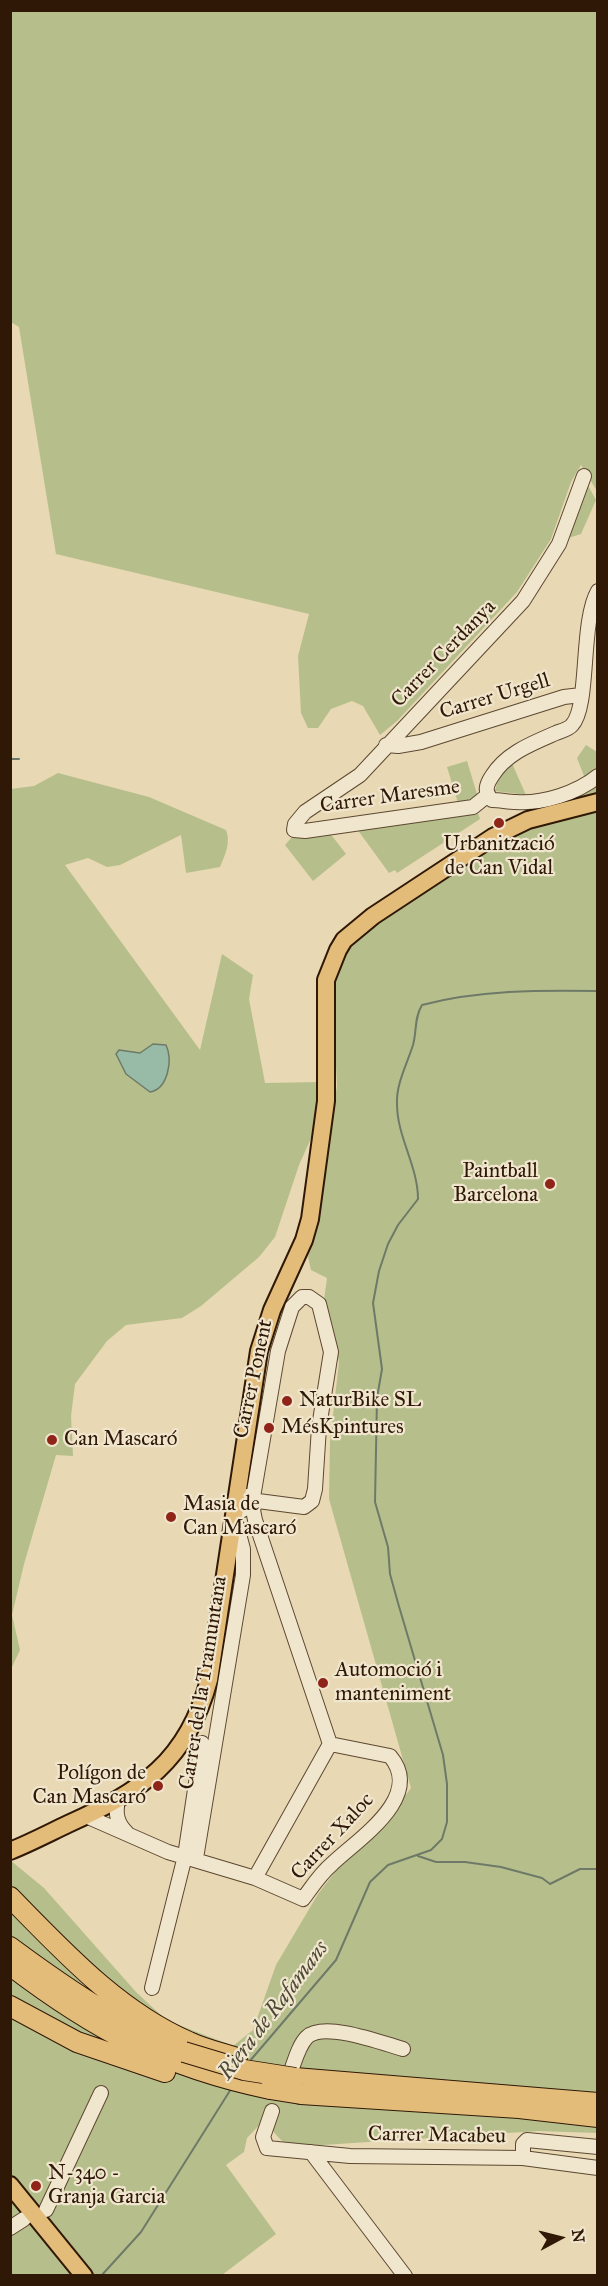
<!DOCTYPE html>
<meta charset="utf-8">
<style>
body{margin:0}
#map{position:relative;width:608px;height:2286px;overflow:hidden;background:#e8d8b3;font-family:"IM FELL Great Primer",serif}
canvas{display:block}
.frame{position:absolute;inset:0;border:12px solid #2f1806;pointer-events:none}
.north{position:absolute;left:530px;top:2208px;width:60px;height:60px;-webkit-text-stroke:4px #f0e6ce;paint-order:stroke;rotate:83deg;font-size:16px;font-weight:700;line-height:24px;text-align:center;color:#2f1806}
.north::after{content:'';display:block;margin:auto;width:21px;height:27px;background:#2f1806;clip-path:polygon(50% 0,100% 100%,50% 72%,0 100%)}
</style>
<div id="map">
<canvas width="608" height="2286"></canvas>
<div class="frame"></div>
<div class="north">N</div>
</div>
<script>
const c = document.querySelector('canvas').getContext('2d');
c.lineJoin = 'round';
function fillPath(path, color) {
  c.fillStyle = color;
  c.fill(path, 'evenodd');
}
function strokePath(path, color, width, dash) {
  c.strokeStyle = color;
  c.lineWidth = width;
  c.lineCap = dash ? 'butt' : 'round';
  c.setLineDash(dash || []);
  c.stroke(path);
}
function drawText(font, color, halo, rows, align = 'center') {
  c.font = font + ' "IM FELL Great Primer",serif';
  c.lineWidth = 4.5;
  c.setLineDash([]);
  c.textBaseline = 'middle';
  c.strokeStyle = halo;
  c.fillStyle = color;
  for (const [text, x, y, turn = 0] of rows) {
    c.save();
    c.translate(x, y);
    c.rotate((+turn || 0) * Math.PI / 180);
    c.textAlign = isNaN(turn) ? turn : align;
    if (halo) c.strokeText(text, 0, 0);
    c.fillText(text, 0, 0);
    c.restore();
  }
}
fillPath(new Path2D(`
 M11,11H597V491L581,465L571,482L551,539L517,592L397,721L380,735L363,706L352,701L331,709L318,728H308L301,713L298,656L309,614L56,554L19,327L11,322Z
 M586,482L596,500L581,534L565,539Z
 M586,745L597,752V771L586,781L577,758Z
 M467,761L477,794L471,799L458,803L447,767Z
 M511,761L526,795L495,791L498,779Z
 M58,773L149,797L226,830C231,843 225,855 220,867L186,873L181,835L120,865L107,867L88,858L65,865L200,1050L222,954L253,975L249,999L265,1083L321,1082L317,1125L299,1165L275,1237L259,1257L201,1306L182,1318L126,1325L107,1341L75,1384L71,1416L73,1456L56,1455L24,1564L12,1615L20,1650L11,1669V789L34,786Z
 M597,780V2133L538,2131L292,2147C279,2142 274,2130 263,2121L247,2138L244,2152L226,2165L276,2234L222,2275H11L10,1860L44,1888L136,1992L166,2020L233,2046L253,2030L276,1965L318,1894L345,1859L381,1827L411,1788L329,1499L330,1442L339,1362L324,1300L327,1278L311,1270L308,1257L315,1233L337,1086L332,986L339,963L356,938L465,860L537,817L538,804Z
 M478,813L480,819L397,873L395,870L389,873L357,829Z
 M329,832L346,854L313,881L285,845L292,837Z`), '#b6bf8c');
const water = new Path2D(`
 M153,1044L166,1045C173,1060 168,1089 150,1092L126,1074L116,1054L119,1050L140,1053Z`);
fillPath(water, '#98bba8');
strokePath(water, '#6e7a67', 1.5);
strokePath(new Path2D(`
 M10,759H19
 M418,1856L436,1862H465L501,1867L542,1878L550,1884L580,1869H598
 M249,2062L336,1960L370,1882L388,1865L431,1850L442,1839L447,1822V1784L443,1755L398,1603L390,1574L388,1547L375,1502L377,1398L382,1369L373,1303L379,1271L388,1244L398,1225L418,1199C418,1166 397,1137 397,1104C396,1084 407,1064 413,1045C417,1031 414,1018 422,1005C478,990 539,990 598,991
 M101,2276L141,2232L231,2089`), '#6e7a67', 2);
const minor = new Path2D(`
 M598,591C580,622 590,706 572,725C569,729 561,731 556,733C533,743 506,753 492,776C486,785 484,792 492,800C500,800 508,802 516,802C543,804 577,793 598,776
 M386,745L398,746L421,742L564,697L581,695
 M488,795L473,807L305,831L294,830L295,824L305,812L360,775L523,601L559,544L584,476
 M250,1495L255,1520L330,1744L255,1878
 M118,1800C115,1814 117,1823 127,1833
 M86,1816L168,1852L255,1878L303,1899C312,1887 320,1874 332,1864C358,1839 425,1797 390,1756L330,1744
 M196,1858L243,1575V1549L234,1515L258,1501L304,1507L312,1501L315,1489L319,1427L331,1352L319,1304L309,1297H302L292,1307L278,1351L252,1503
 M152,1988L185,1856L202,1743
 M291,2071C295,2060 299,2045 307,2037C324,2021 382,2043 403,2049
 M272,2111L263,2137L267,2148L350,2156L523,2158L598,2168
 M311,2152L405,2276
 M523,2158V2144L527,2140L598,2147
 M46,2210L101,2093
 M10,2228L24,2219`);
const major = new Path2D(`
 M10,1851C30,1843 49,1833 68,1824C141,1791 187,1762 209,1680L259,1351L272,1310L304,1240L310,1219L326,1101V980L338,950L344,940L373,916L493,837L528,820L598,802
 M10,2185L84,2276`);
const highway = new Path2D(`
 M10,1897C64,1952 118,2011 189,2042C204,2049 221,2053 237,2058
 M10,1947C64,1987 117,2023 178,2050
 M10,1965C95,2030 165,2067 270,2089
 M10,2006L77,2042L165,2072
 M295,2078L598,2103
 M301,2094L519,2108L598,2117`);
strokePath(minor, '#5d4831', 16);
strokePath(major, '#2f1806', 20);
strokePath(highway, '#2f1806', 22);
strokePath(minor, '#f0e6ce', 14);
strokePath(major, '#e4bc7a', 16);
strokePath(highway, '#e4bc7a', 20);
const highwayBridge = new Path2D(`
 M184,2052L244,2070L295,2078
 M270,2089L301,2094`);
strokePath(highwayBridge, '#2f1806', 22, []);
strokePath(highwayBridge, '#e4bc7a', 20);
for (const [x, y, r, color] of [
 [499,823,6,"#8f2418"],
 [550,1184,6,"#8f2418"],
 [287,1401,6,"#8f2418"],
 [269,1428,6,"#8f2418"],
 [52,1440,6,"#8f2418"],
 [171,1517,6,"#8f2418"],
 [323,1683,6,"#8f2418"],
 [158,1786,6,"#8f2418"],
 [36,2186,6,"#8f2418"]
]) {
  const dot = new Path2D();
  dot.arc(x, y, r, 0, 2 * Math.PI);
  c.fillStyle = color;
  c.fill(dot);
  strokePath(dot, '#f0e6ce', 2);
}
drawText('21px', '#2f1806', '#f0e6ce', [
 ["Carrer Cerdanya",444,654,-46],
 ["Carrer Urgell",495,697,-17],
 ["Carrer Maresme",390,797,-8],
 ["Carrer Ponent",254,1379,-78],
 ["Carrer del la Tramuntana",204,1683,-81],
 ["Carrer Xaloc",333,1837,-47],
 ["Carrer Macabeu",437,2136,1]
]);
drawText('21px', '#2f1806', '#f0e6ce', [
 ["Urbanització",499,845,"center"],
 ["de Can Vidal",499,869,"center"],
 ["Paintball",538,1172,"right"],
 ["Barcelona",538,1196,"right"],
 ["NaturBike SL",299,1401],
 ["MésKpintures",281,1428],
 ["Can Mascaró",64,1440],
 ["Masia de",183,1505],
 ["Can Mascaró",183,1529],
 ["Automoció i",335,1671],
 ["manteniment",335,1695],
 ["Polígon de",146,1774,"right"],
 ["Can Mascaró",146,1798,"right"],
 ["N-340 -",48,2174],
 ["Granja Garcia",48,2198]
], 'left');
drawText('italic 22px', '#4e4937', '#f0e6ce', [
 ["Riera de Rafamans",274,2011,-53]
]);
</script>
